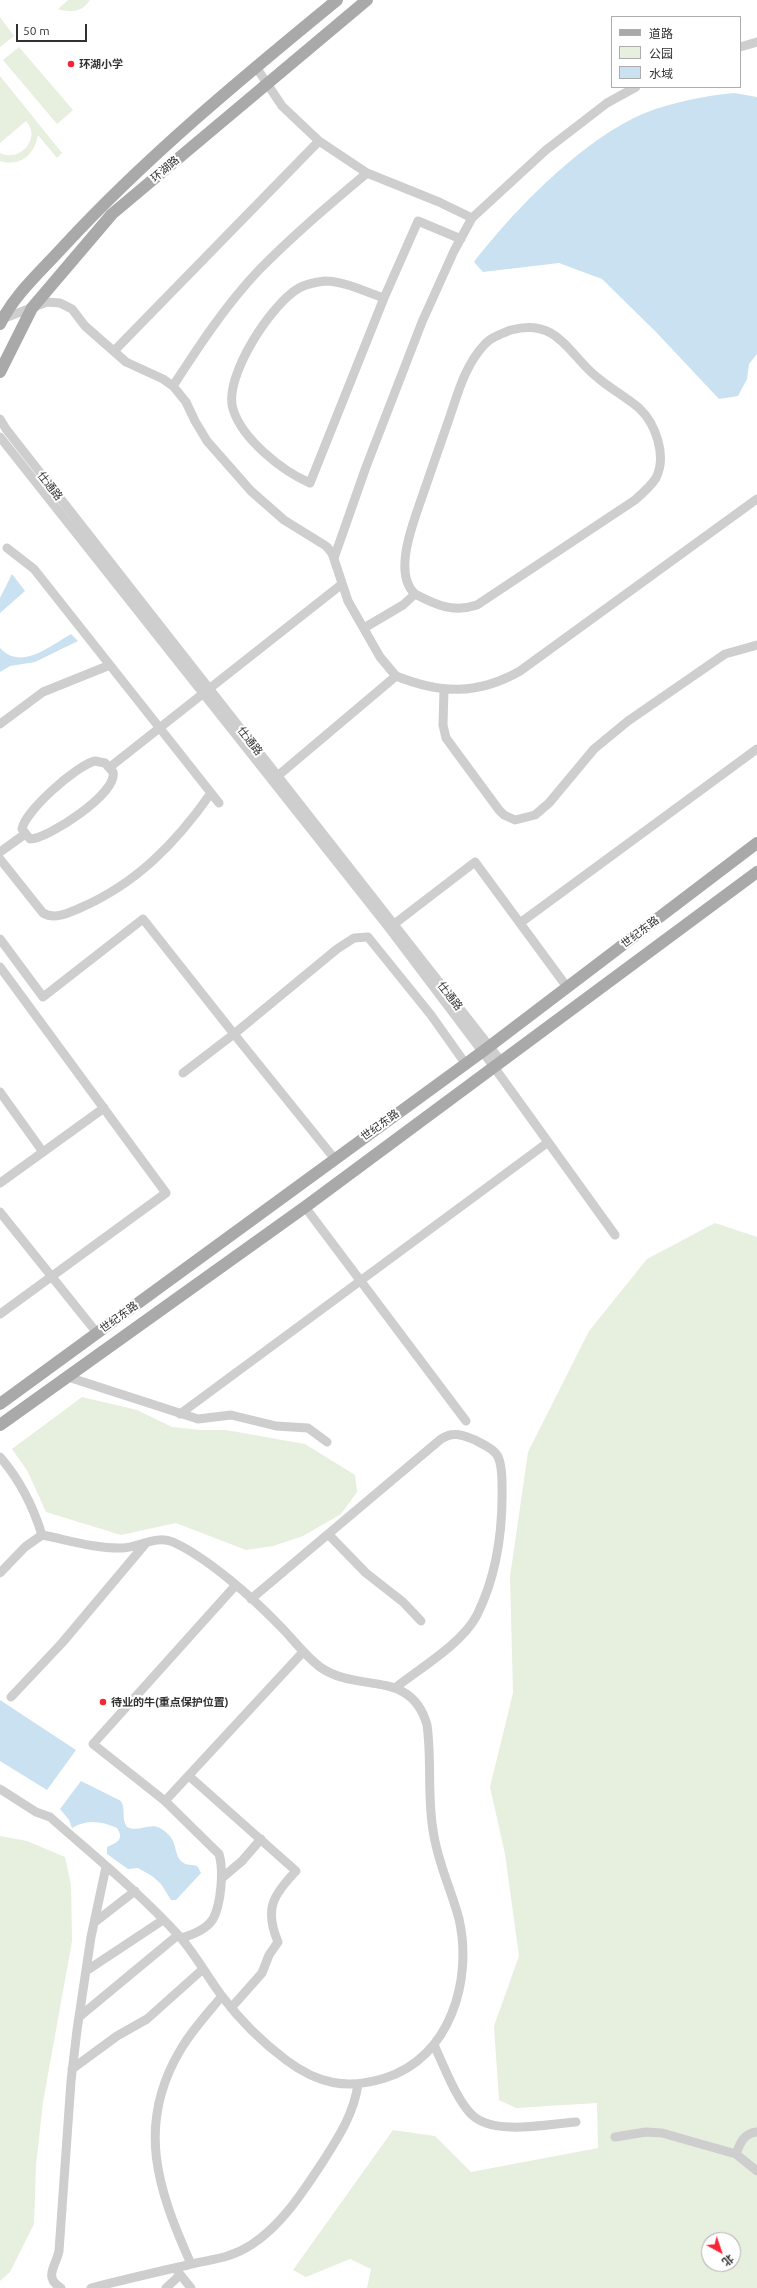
<!DOCTYPE html>
<meta charset="utf-8">
<style>
body{margin:0}
#map{position:relative;width:757px;height:2288px;overflow:hidden;background:#fff;font-family:Ubuntu,"Noto Sans SC",sans-serif}
canvas{display:block}
.legend{position:absolute;left:611px;top:16px;width:130px;height:72px;box-sizing:border-box;background:#fff;border:1px solid #adadad;margin:0;padding:5px 7px;list-style:none;font-size:12px;color:#313131}
.legend li{display:flex;align-items:center;gap:8px;height:20px}
.legend b{width:20px;border:1px solid #adadad}
.north{position:absolute;left:701px;top:2232px;width:40px;height:40px;box-sizing:border-box;background:#fff;border:1px solid #adadad;border-radius:50%;rotate:140deg;font-size:11px;font-weight:700;line-height:16px;text-align:center;color:#313131}
.north::after{content:'';display:block;margin:auto;width:14px;height:18px;background:#f62436;clip-path:polygon(50% 0,100% 100%,50% 72%,0 100%)}
.scale{position:absolute;left:16px;top:24px;width:71px;height:18px;box-sizing:border-box;border:2px solid #313131;border-top:0;padding-left:5px;font-size:12px;line-height:14px;white-space:nowrap;color:#313131;-webkit-text-stroke:3px #fff;paint-order:stroke}
</style>
<div id="map">
<canvas width="757" height="2288"></canvas>
<ul class="legend">
<li><b style="height:5px;background:#a9a9a9"></b>道路</li>
<li><b style="height:11px;background:#e7efde"></b>公园</li>
<li><b style="height:11px;background:#c9e1f0"></b>水域</li>
</ul>
<div class="north">北</div>
<div class="scale">50 m</div>
</div>
<script>
const c = document.querySelector('canvas').getContext('2d');
c.lineJoin = 'round';
function fillPath(path, color) {
  c.fillStyle = color;
  c.fill(path, 'evenodd');
}
function strokePath(path, color, width, dash) {
  c.strokeStyle = color;
  c.lineWidth = width;
  c.lineCap = dash ? 'butt' : 'round';
  c.setLineDash(dash || []);
  c.stroke(path);
}
function drawText(font, color, halo, rows, align = 'center') {
  c.font = font + ' Ubuntu,"Noto Sans SC",sans-serif';
  c.lineWidth = 4;
  c.setLineDash([]);
  c.textBaseline = 'middle';
  c.strokeStyle = halo;
  c.fillStyle = color;
  for (const [text, x, y, turn = 0] of rows) {
    c.save();
    c.translate(x, y);
    c.rotate((+turn || 0) * Math.PI / 180);
    c.textAlign = isNaN(turn) ? turn : align;
    if (halo) c.strokeText(text, 0, 0);
    c.fillText(text, 0, 0);
    c.restore();
  }
}
fillPath(new Path2D(`
 M68,0H90C83,12 70,13 58,9Z
 M0,17L14,36L0,47Z
 M19,47L73,110L57,124L3,60Z
 M0,76L62,153L57,158L38,135C34,155 21,167 0,161V153C20,163 42,138 26,121L0,143Z
 M715,1223L757,1237V2288H367L371,2269L350,2259L306,2277L293,2270L393,2130L435,2136L471,2172L598,2148L597,2103L516,2108L499,2100L494,2026L519,1956L505,1854L490,1787L513,1693L510,1577L528,1452L589,1331L647,1259ZM709,2240H733V2264H709Z
 M82,1397L137,1410L172,1427L200,1430H226L305,1444L355,1475L357,1492L341,1514L303,1536L273,1546L246,1550L176,1523L121,1535L46,1512L28,1472L12,1449Z
 M0,1836L27,1841L65,1857L71,1885L72,1941L43,2102L36,2165L34,2224L10,2272L0,2281Z`), '#e7efde');
fillPath(new Path2D(`
 M734,93L757,97V354L749,364L747,379L738,396L719,399L656,332L602,279L559,263L483,272L474,262C514,210 584,138 645,113C673,102 704,96 734,93Z
 M12,574L25,591L0,613V598Z
 M71,634L78,641L35,662L10,666L0,672V648C21,671 50,646 71,634Z
 M0,1700L76,1750L47,1790L0,1761Z
 M81,1781L121,1801C126,1810 121,1819 127,1827C139,1833 149,1822 160,1828C180,1840 172,1851 181,1861C187,1867 193,1863 198,1867L201,1873L176,1900H171L161,1884L152,1876L138,1868L128,1869L107,1854V1847C116,1843 125,1840 117,1828C101,1821 87,1819 72,1828L69,1820L60,1809Z`), '#c9e1f0');
strokePath(new Path2D(`
 M740,47L757,42
 M256,67L282,106L319,141L367,173L439,202L472,218
 M384,298C366,292 344,281 325,281C317,282 306,284 299,288C272,303 223,377 233,409C242,439 282,471 310,483L384,298L418,221L461,239
 M2,319L47,302L60,303L72,309L85,326L126,362L163,379L173,386L186,402L195,421L207,441L251,491L284,520L326,546L332,553L348,601L380,657L396,676
 M114,351L319,141
 M173,386C199,346 225,306 258,271C292,236 329,205 367,173
 M0,419L6,429L501,1061
 M0,437L389,928L494,1067L615,1235
 M7,548L34,569L219,803
 M334,558L366,467L422,322L454,251L472,218L546,150L607,103L636,87
 M364,628L403,605L415,594C436,605 453,613 477,605L635,500C643,493 651,486 656,478C667,456 656,424 639,408C626,397 611,389 598,378C569,356 559,317 511,330C503,333 491,337 485,344C465,365 458,393 449,419C440,445 431,471 422,497C414,521 392,573 415,594
 M444,689L443,725L446,738L499,810L504,815L515,820L535,815L549,803L594,749L628,721L725,654L757,645
 M0,724L43,692L110,665
 M95,761L105,763L113,772C118,793 48,839 30,839L22,829C25,811 77,765 95,761Z
 M110,767L342,584
 M274,779L396,676C441,694 478,695 520,671L757,499
 M0,852L25,834
 M0,859L43,913C55,920 68,913 80,908C136,884 176,843 211,793
 M520,923L757,749
 M389,928L475,862L567,987
 M0,939L43,997L143,919L234,1034L337,949L354,938L368,937L431,1015L465,1063
 M0,967L166,1193L0,1314
 M183,1073L234,1034L334,1158
 M0,1092L43,1152
 M0,1183L104,1108
 M305,1207L466,1421
 M0,1212L97,1333
 M68,1377L198,1419L231,1415L276,1426L308,1428L327,1442
 M180,1414L547,1143
 M0,1457C20,1480 33,1506 42,1535
 M328,1534L366,1573L403,1602L421,1621
 M0,1573L25,1547L42,1535C68,1540 96,1549 123,1548C139,1547 157,1535 173,1542C208,1558 253,1598 280,1626C293,1639 305,1656 320,1667C358,1694 411,1668 427,1725C432,1760 427,1795 433,1830C437,1861 451,1889 459,1919C473,1980 450,2058 385,2078C347,2090 318,2084 286,2060C262,2042 239,2019 221,1995C207,1976 195,1954 180,1937C140,1893 94,1856 50,1817L36,1812L0,1789
 M235,1586L93,1744L165,1801L303,1652
 M251,1599L441,1439C453,1431 462,1435 475,1440C482,1444 493,1448 497,1455C502,1463 502,1477 502,1485C503,1530 497,1575 477,1615C462,1644 420,1668 395,1688
 M11,1697L62,1643L146,1543
 M189,1776L296,1871C273,1895 264,1909 278,1942L269,1955L262,1973L231,2008
 M165,1801L219,1854C224,1871 221,1904 213,1919C206,1930 192,1935 181,1938
 M222,1878L242,1861L261,1839
 M95,1922L135,1891
 M86,1971L163,1920
 M79,2017L178,1935
 M434,2045C444,2066 456,2099 472,2115C495,2136 547,2124 576,2122
 M72,2069L117,2036L147,2019L203,1969
 M615,2137L646,2132L662,2133L736,2154L757,2171
 M736,2154C740,2143 744,2133 757,2132
 M191,2264C158,2190 135,2125 181,2049C192,2030 208,2013 222,1996
 M175,2268L191,2288
 M61,2288C43,2277 56,2266 59,2251L71,2081L77,2030L91,1937L106,1867
 M91,2288C123,2280 156,2272 188,2265C212,2259 229,2259 251,2245C281,2226 303,2192 322,2163C338,2138 354,2114 358,2084
 M166,2288L180,2275`), '#cecece', 9);
strokePath(new Path2D(`
 M0,324C14,295 41,271 63,247C145,158 243,77 337,0
 M0,372L32,308L112,214L367,0
 M0,1404L482,1052L757,843
 M0,1425L305,1207L757,872`), '#a9a9a9', 12);
for (const [x, y, r, color] of [
 [71,64,4,"#f62436"],
 [103,1702,4,"#f62436"]
]) {
  const dot = new Path2D();
  dot.arc(x, y, r, 0, 2 * Math.PI);
  c.fillStyle = color;
  c.fill(dot);
  strokePath(dot, '#fff', 1.5);
}
drawText('bold 11px', '#313131', '#fff', [
 ["环湖小学",79,64],
 ["待业的牛(重点保护位置)",111,1702]
], 'left');
drawText('11px', '#313131', '#fff', [
 ["环湖路",165,169,-40],
 ["仕通路",50,486,52],
 ["仕通路",250,741,52],
 ["世纪东路",640,932,-37],
 ["仕通路",450,996,52],
 ["世纪东路",380,1125,-36],
 ["世纪东路",119,1317,-36]
]);
</script>
